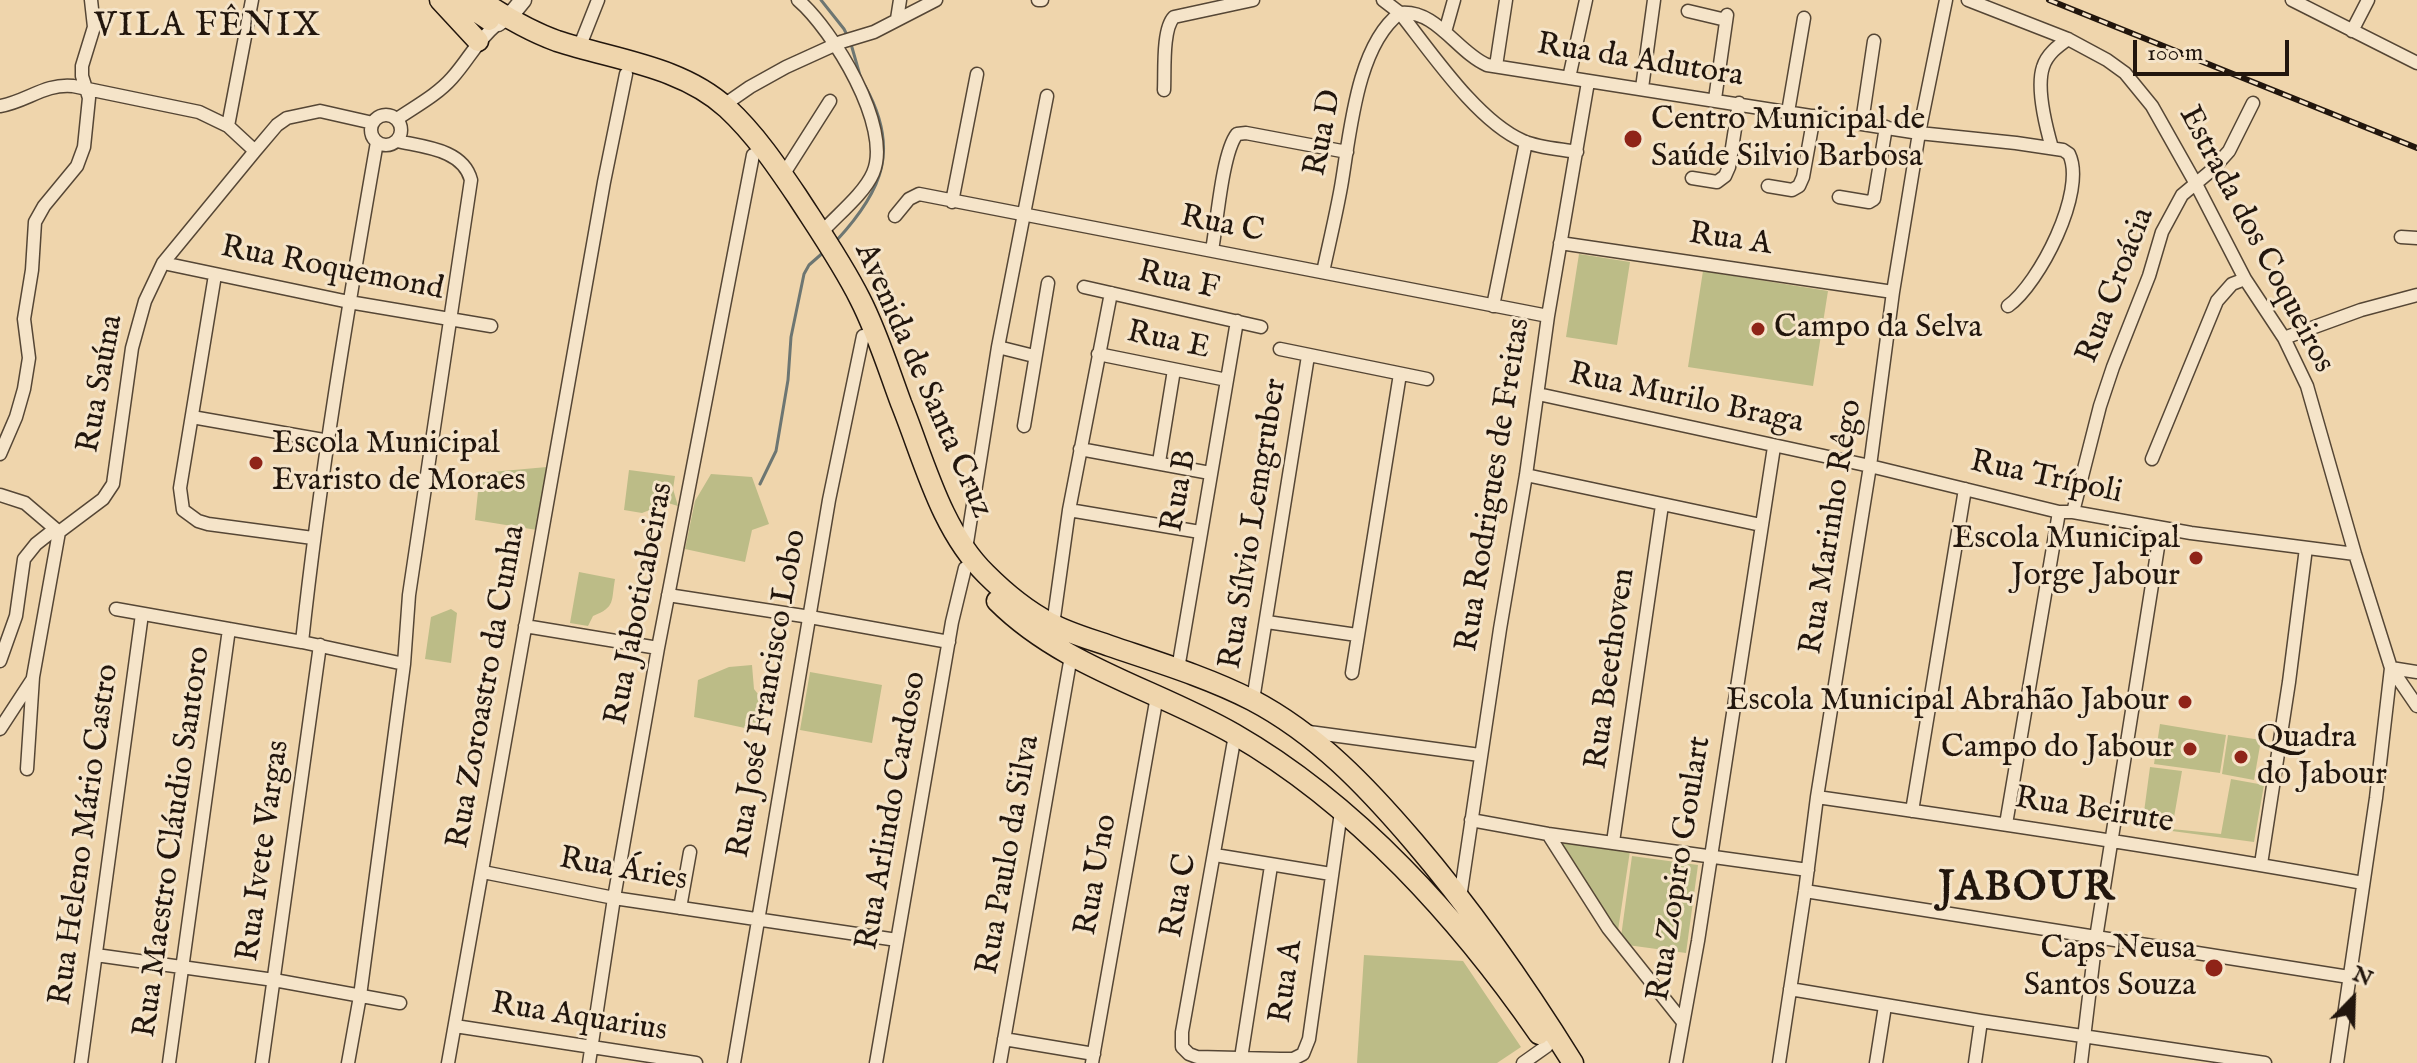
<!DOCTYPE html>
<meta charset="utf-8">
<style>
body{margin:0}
#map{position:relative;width:2417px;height:1063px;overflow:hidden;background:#efd5ac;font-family:"IM FELL English",serif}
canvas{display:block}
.north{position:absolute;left:2313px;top:959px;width:80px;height:80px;-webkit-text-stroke:6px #f5e4c9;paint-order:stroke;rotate:23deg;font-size:22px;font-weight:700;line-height:32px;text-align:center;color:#22160d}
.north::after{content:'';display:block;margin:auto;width:28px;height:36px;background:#22160d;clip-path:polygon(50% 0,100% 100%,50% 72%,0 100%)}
.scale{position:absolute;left:2133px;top:40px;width:156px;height:36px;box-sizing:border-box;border:4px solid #22160d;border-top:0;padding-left:10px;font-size:24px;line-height:28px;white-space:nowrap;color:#22160d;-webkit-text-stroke:6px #f5e4c9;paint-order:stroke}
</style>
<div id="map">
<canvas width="2417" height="1063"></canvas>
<div class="north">N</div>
<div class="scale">100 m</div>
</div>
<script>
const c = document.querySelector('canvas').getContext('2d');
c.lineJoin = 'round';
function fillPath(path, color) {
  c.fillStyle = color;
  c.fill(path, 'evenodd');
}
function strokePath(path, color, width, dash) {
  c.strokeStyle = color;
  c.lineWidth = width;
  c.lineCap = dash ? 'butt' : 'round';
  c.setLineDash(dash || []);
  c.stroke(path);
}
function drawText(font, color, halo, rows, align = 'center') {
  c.font = font + ' "IM FELL English",serif';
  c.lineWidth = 6;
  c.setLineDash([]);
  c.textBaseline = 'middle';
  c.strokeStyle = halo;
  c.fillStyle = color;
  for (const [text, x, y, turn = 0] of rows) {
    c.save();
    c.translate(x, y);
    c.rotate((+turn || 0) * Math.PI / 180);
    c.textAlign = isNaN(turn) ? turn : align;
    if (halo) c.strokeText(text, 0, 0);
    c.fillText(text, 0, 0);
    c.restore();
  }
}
fillPath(new Path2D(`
 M1579,254L1630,262L1617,345L1566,337Z
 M1703,271L1828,291L1813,386L1688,367Z
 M547,467L537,530L475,520L480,473Z
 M629,470L675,476L673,489L678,506L658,500L655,508L642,513L624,510Z
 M711,474L752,477L769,524L752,530L745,562L685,549L695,501Z
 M579,572L615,579C611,601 616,607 593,616L588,626L570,623Z
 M451,609L457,613L451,663L425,659L431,617Z
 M752,665L754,689L761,698L754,730L694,717L698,680L729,667Z
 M810,672L882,685L872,743L800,730Z
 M2160,724L2226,735L2220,773L2154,764Z
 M2228,735L2261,740L2254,780L2222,774Z
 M2150,767L2182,771L2172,829L2221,834L2231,779L2264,785L2254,842L2142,827Z
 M1562,843L1630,851L1617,937L1566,857Z
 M1632,856L1698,865L1686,953L1620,944Z
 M1364,955L1463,961L1521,1047L1497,1063H1357Z`), '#bcbc87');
strokePath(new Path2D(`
 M821,0L844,29L848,37
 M851,44L861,79
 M837,240C883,190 900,149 865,86
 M760,484L776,451L788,380L791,337L804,274L809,265L825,251`), '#6d7672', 3);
const minor = new Path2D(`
 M798,0C832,29 893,127 873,173C864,194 836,216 821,233
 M1038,0H1042
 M1383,0L1400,13C1436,9 1457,52 1487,65L1919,133L2016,143L2063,150L2069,154C2087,191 2039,284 2008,306
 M1968,0L2068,39L2107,60L2125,73L2152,106L2196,184L2245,279L2284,338L2307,386L2355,554L2391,668L2417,706
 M2292,0L2417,63
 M1688,11L1726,20
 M897,19L900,0
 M2352,31L2368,0
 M1445,32L1454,0
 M579,48L598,0
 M1496,66L1506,0
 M1569,78L1586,0
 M1642,88L1654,0
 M1164,90C1165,72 1162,29 1174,17L1253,0
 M1715,99L1727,15
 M724,105L750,87L786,67L841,42L874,32L936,0
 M0,106C26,102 45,83 73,86L199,112L228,126L255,151
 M1788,112L1804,18
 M371 130a15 15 0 1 1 30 0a15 15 0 1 1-30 0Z
 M397,119C416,106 437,95 452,78C469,59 476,42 496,25
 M1862,122L1874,41
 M228,126L252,0
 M2052,148C2046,127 2036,88 2043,67C2047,54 2058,46 2068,39
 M783,175L830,101
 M1692,178L1717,182L1725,176L1729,167L1739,103
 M1768,186L1792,190L1799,186L1803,177L1814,116
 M1839,197L1869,202L1874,199L1886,127
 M952,202L977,74
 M895,216L909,199L919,194L1548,316
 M2401,237L2417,238
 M1560,243L1893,292
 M1212,250C1217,224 1222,153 1237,134L1246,133L1347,152
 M163,263L349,302L491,326
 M1323,272C1329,244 1336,215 1341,187C1350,136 1356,46 1400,13C1431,52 1477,121 1523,141C1539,148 1560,149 1577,152
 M215,275L180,488L183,510L198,521L208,524L313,538
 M1084,287L1261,327
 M1493,306L1526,142
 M2284,338L2361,310L2417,295
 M998,347L1034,356
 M1280,349L1427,379
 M1098,354L1227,380
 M1538,394L1870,466L2059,512H2073L2191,533L2355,554
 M192,417L329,441
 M1024,426L1048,283
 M1080,449L1210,473
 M0,454L16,417L24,389L29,358L24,319L32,270L35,222L44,206L77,166L84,147L89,98L82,76V66L94,27L91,0
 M2152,459L2217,301L2232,284L2245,279
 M1159,462L1174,370
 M1526,475L1761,525
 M0,495L25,503L59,532
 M1069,510L1200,532
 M2073,512L2100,406L2113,367L2149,276L2162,232L2182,195L2212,170L2229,151L2253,103
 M966,549L998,347L1047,96
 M668,595L810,617L949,642
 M116,609L302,642L404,664
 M1267,622L1357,635
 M1053,625L1069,510L1111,293
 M525,626L658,648
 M302,642C320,474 348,308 377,142
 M0,661L16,616L24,559L36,544L55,529
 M2391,668L2417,672
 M1178,669L1237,321
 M1352,673L1400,374
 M1253,700L1308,356
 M0,729L32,680
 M1309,732L1480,755
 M1235,735L1182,1032V1047L1189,1054L1197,1057L1280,1059H1293L1303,1054L1309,1039L1341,812
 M27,769L33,677L59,532L103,499L113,484L132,348L145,301L163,263L255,151L277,125L287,118L320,111L373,123
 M1817,797C1999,823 2182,850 2363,883
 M1912,811L1965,489
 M1471,820L1548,834L1808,870
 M2006,824L2059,512
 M1548,834L1608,928L1683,1022
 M1613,842L1662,505
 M1215,855L1331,874
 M2261,864L2289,682L2306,548
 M483,872L614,898L897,940
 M1805,891L2349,977
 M1460,898L1500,629L1526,475L1548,316L1588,82
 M680,908L690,852
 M96,955L274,980L400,1003
 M1790,989L1981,1021L2265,1063
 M455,1026L696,1063
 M1004,1039L1094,1054
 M1241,1058L1271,866
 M81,1063L142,614
 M169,1063L229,629
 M262,1063L320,645
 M348,1063L360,996L404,664L409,595L471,180C463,149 423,147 397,141
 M448,1063L604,182L626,74
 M589,1063L614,898L658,648L753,155
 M734,1063L829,500L863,336
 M876,1063L952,622L965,568
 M1000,1063L1071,656
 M1092,1063L1157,696
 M1523,1063L1547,1046
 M1676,1063L1698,941L1774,447
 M1779,1063L1805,891L1817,797L1870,466L1893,292L1919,133L1946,0
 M1876,1063L1885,1006
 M1975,1063L1981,1021
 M2081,1063L2096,938L2161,528
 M2337,1063L2376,798L2391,668`);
const tertiary = new Path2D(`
 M498,23L514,11L523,0`);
const primary = new Path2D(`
 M440,0L478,41
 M459,0L489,20
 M480,0C504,16 529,31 557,41C615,60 681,66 727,108C755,134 776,165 797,196C819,230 842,263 860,299C877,332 888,368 901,403C924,460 941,530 986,574C1005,593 1027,611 1050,623C1068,633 1090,639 1110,646C1157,662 1207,677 1252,700C1317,734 1367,787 1414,842C1473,911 1525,986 1573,1063
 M997,601C1063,667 1156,689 1234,734C1356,804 1460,920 1539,1034`);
strokePath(minor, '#554635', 15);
strokePath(tertiary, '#554635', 19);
strokePath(primary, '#22160d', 23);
strokePath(minor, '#f5e4c9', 12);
strokePath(tertiary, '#f5e4c9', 16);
strokePath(primary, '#efd5ac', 20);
const rail = new Path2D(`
 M2049,0L2417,148`);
strokePath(rail, '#22160d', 6);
strokePath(rail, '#f5e4c9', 3, [9]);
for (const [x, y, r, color] of [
 [1633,139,10,"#8f2418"],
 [1758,329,8,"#8f2418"],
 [256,463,8,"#8f2418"],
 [2196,558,8,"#8f2418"],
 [2185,702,8,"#8f2418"],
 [2190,749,8,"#8f2418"],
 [2241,757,8,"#8f2418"],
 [2214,968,10,"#8f2418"]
]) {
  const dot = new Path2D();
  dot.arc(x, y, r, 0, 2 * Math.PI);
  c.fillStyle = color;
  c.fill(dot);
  strokePath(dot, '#f5e4c9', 3);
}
drawText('32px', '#22160d', '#f5e4c9', [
 ["Rua da Adutora",1640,62,9],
 ["Rua D",1325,133,-79],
 ["Rua C",1222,226,11],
 ["Estrada dos Coqueiros",2255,240,62],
 ["Rua A",1730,241,8],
 ["Rua Roquemond",332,270,11],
 ["Rua F",1178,282,13],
 ["Rua Croácia",2117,286,-69],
 ["Rua E",1168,342,12],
 ["Avenida de Santa Cruz",922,381,66],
 ["Rua Saúna",102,384,-80],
 ["Rua Murilo Braga",1686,400,12],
 ["Rua Trípoli",2046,479,12],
 ["Rua Rodrigues de Freitas",1495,485,-81],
 ["Rua B",1181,491,-80],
 ["Rua Sílvio Lemgruber",1255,524,-81],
 ["Rua Marinho Rêgo",1833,527,-81],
 ["Rua Jaboticabeiras",641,604,-79],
 ["Rua Beethoven",1612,669,-82],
 ["Rua Zoroastro da Cunha",488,687,-80],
 ["Rua José Francisco Lobo",769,694,-80],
 ["Rua Arlindo Cardoso",893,811,-80],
 ["Rua Beirute",2094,812,9],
 ["Rua Heleno Mário Castro",86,835,-82],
 ["Rua Maestro Cláudio Santoro",174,842,-82],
 ["Rua Ivete Vargas",265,851,-82],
 ["Rua Paulo da Silva",1010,855,-80],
 ["Rua Zopiro Goulart",1681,869,-81],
 ["Rua Áries",623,871,10],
 ["Rua Uno",1098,875,-80],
 ["Rua C",1181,896,-80],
 ["Rua A",1288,982,-82],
 ["Rua Aquarius",579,1019,9]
]);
drawText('32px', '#22160d', '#f5e4c9', [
 ["Centro Municipal de",1651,121],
 ["Saúde Silvio Barbosa",1651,158],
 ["Campo da Selva",1774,329],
 ["Escola Municipal",272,445],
 ["Evaristo de Moraes",272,482],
 ["Escola Municipal",2180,540,"right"],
 ["Jorge Jabour",2180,577,"right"],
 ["Escola Municipal Abrahão Jabour",2169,702,"right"],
 ["Quadra",2257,739],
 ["do Jabour",2257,776],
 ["Campo do Jabour",2174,749,"right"],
 ["Caps Neusa",2196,950,"right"],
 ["Santos Souza",2196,987,"right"]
], 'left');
c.letterSpacing = '2px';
drawText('34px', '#22160d', '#f5e4c9', [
 ["VILA FÊNIX",208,28]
]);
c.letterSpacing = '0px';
c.letterSpacing = '2px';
drawText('bold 40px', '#22160d', '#f5e4c9', [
 ["JABOUR",2027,891]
]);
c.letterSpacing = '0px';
</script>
